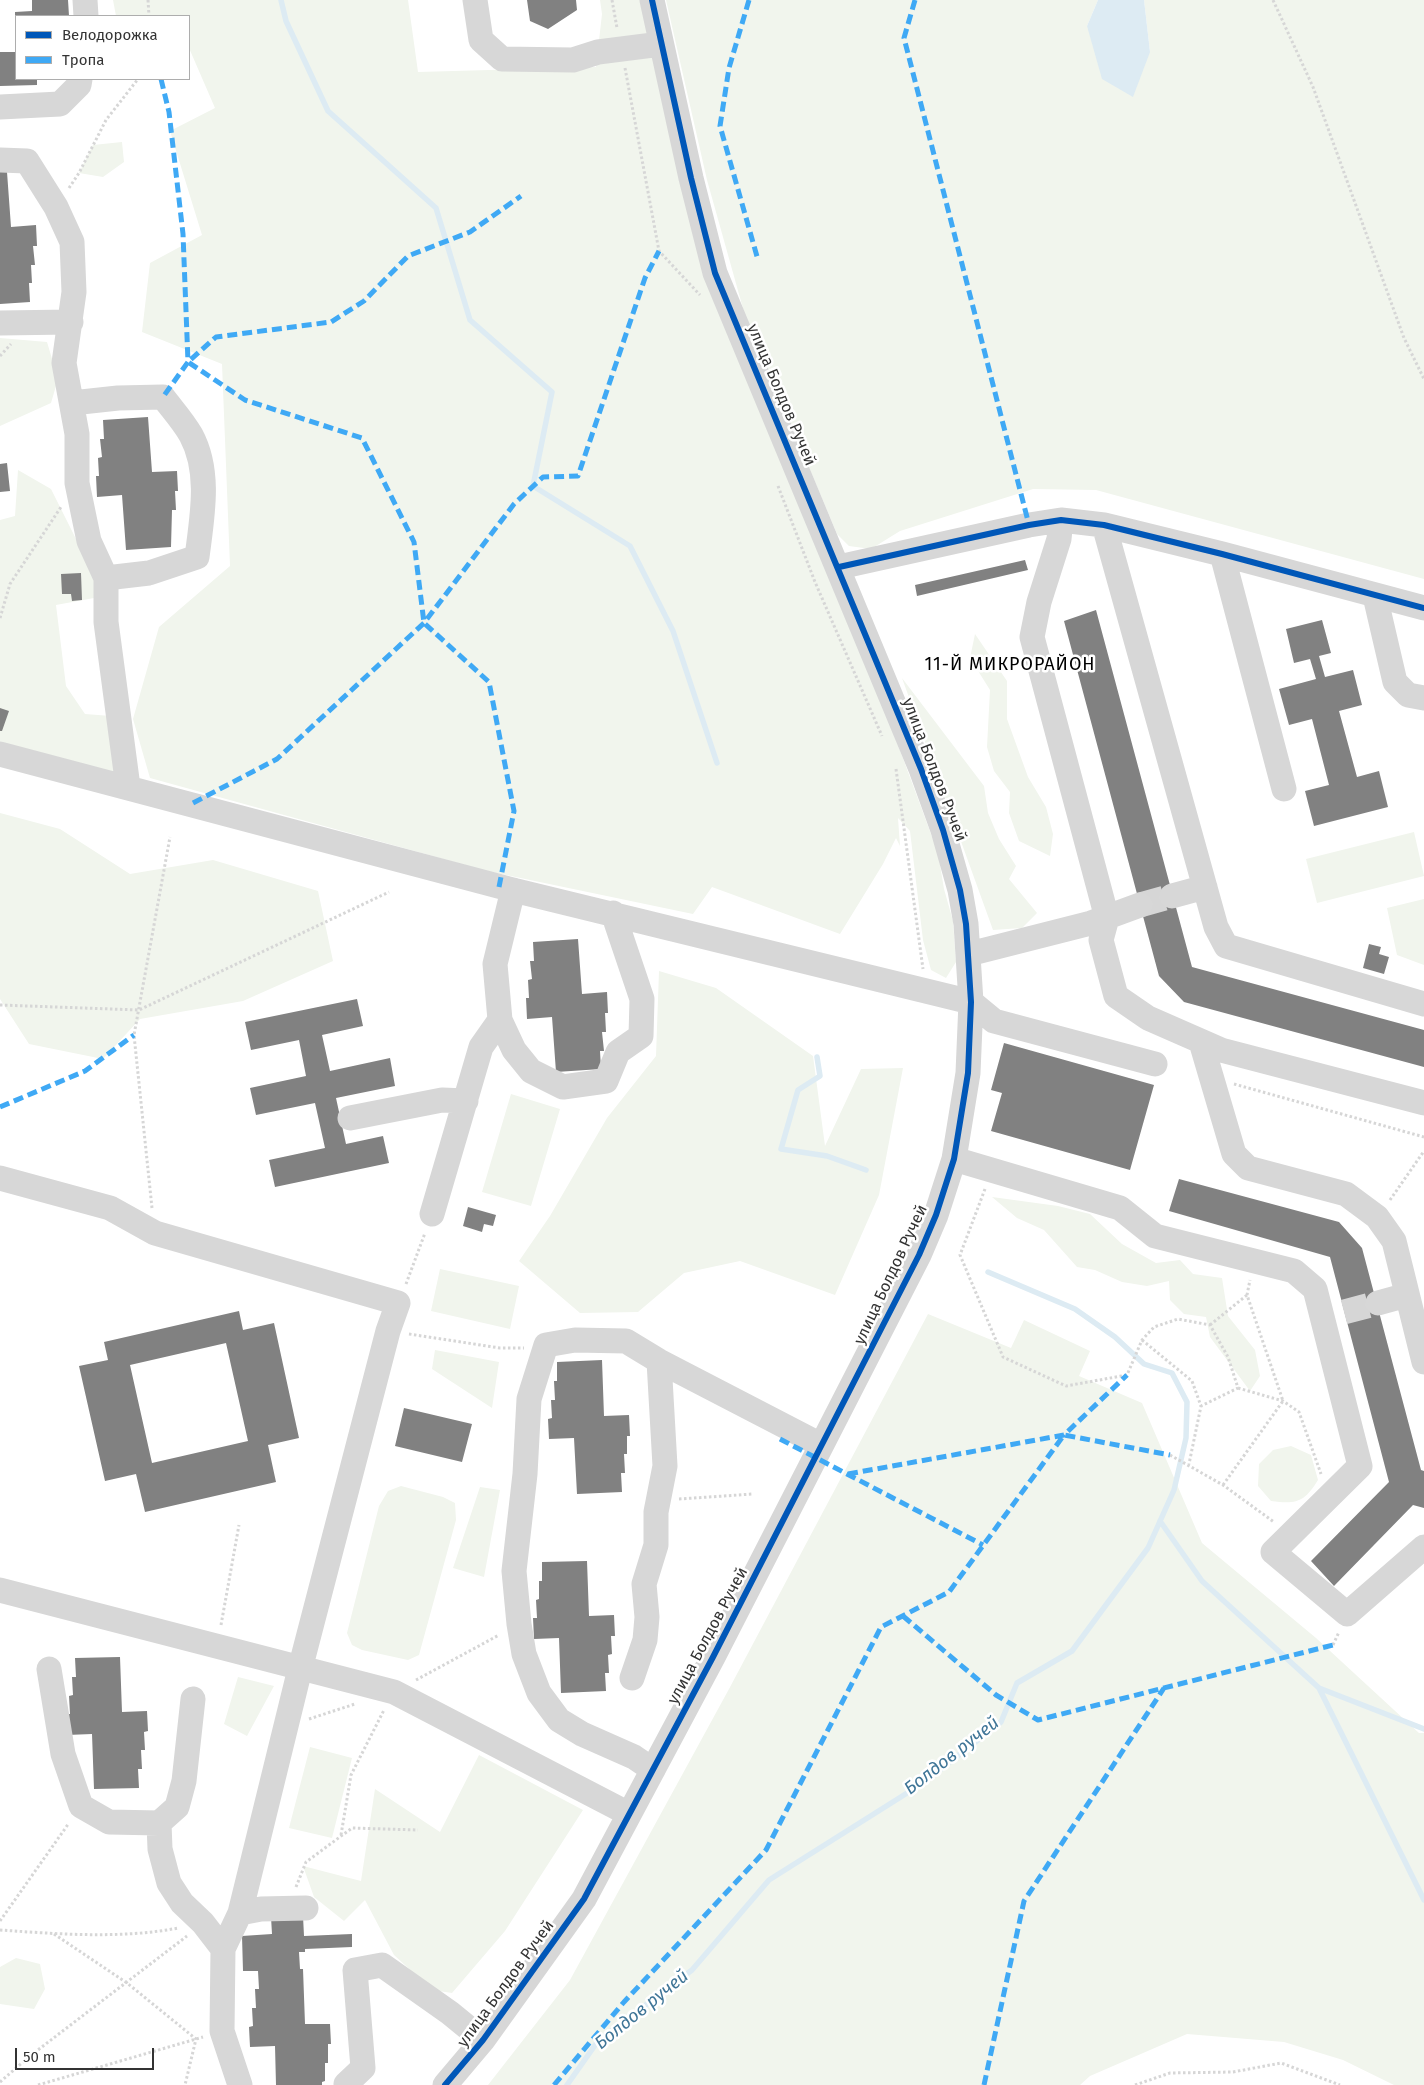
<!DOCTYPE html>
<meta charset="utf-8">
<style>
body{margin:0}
#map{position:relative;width:1424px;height:2085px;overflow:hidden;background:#fff;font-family:"Fira Sans",sans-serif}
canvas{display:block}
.legend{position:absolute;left:15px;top:15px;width:175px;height:65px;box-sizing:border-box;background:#fff;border:1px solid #adadad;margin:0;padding:6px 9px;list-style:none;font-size:15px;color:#333}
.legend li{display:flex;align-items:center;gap:10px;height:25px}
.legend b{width:25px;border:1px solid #adadad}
.scale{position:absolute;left:15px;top:2048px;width:139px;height:22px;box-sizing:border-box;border:2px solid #333;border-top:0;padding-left:6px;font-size:15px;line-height:18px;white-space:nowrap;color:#333;-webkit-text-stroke:4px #fff;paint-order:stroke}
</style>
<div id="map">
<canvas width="1424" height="2085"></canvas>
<ul class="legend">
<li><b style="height:6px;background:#0057b8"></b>Велодорожка</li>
<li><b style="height:6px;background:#3fa9f5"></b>Тропа</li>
</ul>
<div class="scale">50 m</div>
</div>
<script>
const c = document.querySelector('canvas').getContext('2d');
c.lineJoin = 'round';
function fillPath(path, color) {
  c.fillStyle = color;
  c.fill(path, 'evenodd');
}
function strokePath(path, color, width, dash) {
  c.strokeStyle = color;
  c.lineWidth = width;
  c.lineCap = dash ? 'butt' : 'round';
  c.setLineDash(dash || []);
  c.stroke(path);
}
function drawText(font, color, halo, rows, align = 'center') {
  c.font = font + ' "Fira Sans",sans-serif';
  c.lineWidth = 5;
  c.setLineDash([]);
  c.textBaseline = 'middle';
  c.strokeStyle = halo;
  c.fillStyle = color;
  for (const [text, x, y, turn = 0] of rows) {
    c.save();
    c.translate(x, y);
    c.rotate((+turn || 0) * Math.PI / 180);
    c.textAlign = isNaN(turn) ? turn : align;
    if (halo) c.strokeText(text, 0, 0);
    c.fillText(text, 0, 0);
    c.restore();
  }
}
fillPath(new Path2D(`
 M113,0H408L418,72L596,67L602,14L600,0H641L681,183L904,761L938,853L944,889L953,921L956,962L946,978L931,970L923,940L910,831L898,818L900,846L896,838L883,864L840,934L712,887L693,914L487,871L150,778L133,719L159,627L230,566L222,364L142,332L150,263L202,235L170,131L215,108L189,48V16H116Z
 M666,0H1098L1087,26L1150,52L1144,0H1424V579L1096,490L1033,489L900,531L871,549L849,546L837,534L744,312L707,180Z
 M122,142L124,162L103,177L79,173L93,145Z
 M0,338L47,342L58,379L51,403L0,426Z
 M18,470L51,489L78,543L96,573L94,598L56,605L66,686L85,714L111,716L117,775L0,746V520L15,516Z
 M975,634L1007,681V719L1028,777L1046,807L1053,834L1050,856L1019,841L1009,813L1010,792L994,771L987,747L990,690L970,658Z
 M902,678L984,786L988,813L999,839L1016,866L1009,879L1037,913L1022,928L993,930Z
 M0,813L60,829L130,874L213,860L318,891L333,961L243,1001L140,1019L103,1059L29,1044L0,999Z
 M1414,832L1424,876L1317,903L1306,859Z
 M1424,899V965L1397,955L1387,908Z
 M659,971L716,988L813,1056L825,1146L861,1069L903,1068L879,1195L835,1295L740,1261L684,1273L638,1312L580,1313L519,1261L550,1216L607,1118L656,1056Z
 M511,1094L560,1109L531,1206L482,1192Z
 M992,1197L1058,1206L1090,1214L1122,1244L1156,1263L1180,1260L1193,1274L1222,1278L1228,1316L1255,1350L1260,1376L1250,1391L1210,1337L1206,1317L1184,1314L1170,1300L1169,1281L1147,1286L1122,1282L1095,1270L1077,1267L1044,1230L1017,1218Z
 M440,1269L519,1286L510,1329L431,1311Z
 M928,1314L1011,1348L1024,1320L1090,1351L1079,1376L1142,1403L1202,1543L1316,1638L1419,1733H1424V2085H1394L1343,2060L1284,2042L1187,2034L1090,2076L1080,2085H488L570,1980L729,1689Z
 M435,1350L499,1362L492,1408L432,1369Z
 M1291,1446L1311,1455L1318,1480C1304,1503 1296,1504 1271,1501L1258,1486L1259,1464L1273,1450Z
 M401,1486L443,1497L455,1503L456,1520L419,1655L408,1660L362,1650L352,1645L347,1633L379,1506L388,1491Z
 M480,1487L500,1490L484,1577L453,1568Z
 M238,1677L274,1686L247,1736L224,1724Z
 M310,1747L352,1758L332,1838L289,1828Z
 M479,1755L583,1810L505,1931L452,1993L432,1990L394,1955L365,1900L344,1921L314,1897L303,1866L361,1881L375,1789L440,1832Z
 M16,1958L40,1964L45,1989L34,2009L0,2004V1967Z`), '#f1f5ed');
fillPath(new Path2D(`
 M1098,0H1144L1150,52L1133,97L1102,79L1087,26Z`), '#ddebf3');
strokePath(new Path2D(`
 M281,0L286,21L328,111L436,208L470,320L552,392L533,486L630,546L673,631L717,763
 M817,1057L820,1076L798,1090L781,1149L827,1156L866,1170
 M1160,1521L1202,1581L1319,1688L1424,1729
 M1319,1688L1424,1900
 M567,2085L598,2041L692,1970L769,1880L923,1783L1001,1722L1017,1683L1072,1651L1148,1548L1174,1490L1186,1438L1187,1402L1172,1373L1144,1364L1115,1337L1075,1309L988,1272`), '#ddebf3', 5.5);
fillPath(new Path2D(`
 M32,0H68L69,16H15V12L32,11Z
 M527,0H576L577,10L548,29L530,21Z
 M0,52H16V79H37V85L0,86Z
 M0,172H7L11,227L36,225L37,246H33L35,265H31L32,283H29L30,302L0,304Z
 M148,417L152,472L177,471L178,491H175L176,510H172L171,547L126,550L122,495L97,497L96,476H99L98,458L102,457L100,439H104L103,420Z
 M7,463L10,491L0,492V464Z
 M1025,560L1028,570L917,596L915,585Z
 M81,573L82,600L72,601L71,594H62L61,574Z
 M1096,610L1192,967L1424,1030V1067L1184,1002L1159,976L1064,621Z
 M1322,620L1331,653L1319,656L1325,677L1353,670L1362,705L1339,711L1357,777L1379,771L1388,807L1314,826L1305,791L1329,785L1312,719L1289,725L1279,689L1316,679L1310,659L1294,663L1286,629Z
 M0,708L9,711L2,731H0Z
 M578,939L582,994L607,992L608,1013H605L606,1032H602L604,1051H600L601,1069L556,1072L552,1017L527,1019L526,998H529L528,980L532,979L530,961H534L533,942Z
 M1369,944L1381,947L1379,954L1389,957L1384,974L1363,968Z
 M357,999L363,1026L322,1035L330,1071L390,1058L395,1086L336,1098L346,1144L383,1136L389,1163L275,1187L269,1160L325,1148L315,1103L256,1115L250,1088L306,1076L299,1040L251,1050L245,1022Z
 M1004,1043L1154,1085L1130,1170L991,1131L1002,1093L991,1090Z
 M1179,1179L1339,1222L1362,1248L1421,1470L1424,1471V1508L1413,1505L1334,1586L1311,1561L1389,1482L1330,1257L1169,1211Z
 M468,1207L496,1215L493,1226L484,1224L482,1232L463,1226Z
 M239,1311L243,1330L274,1323L299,1438L268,1445L276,1482L145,1512L136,1474L105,1481L79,1366L108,1360L104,1342ZM226,1343L248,1441L152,1463L130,1365Z
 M602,1360L604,1416L629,1415L630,1436H627V1454H624L625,1473H621L622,1492L577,1494L574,1438L549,1439L548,1419L552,1418L551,1400H555L554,1381H557V1362Z
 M404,1408L472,1424L462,1462L395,1446Z
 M587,1561L589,1616L614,1615L615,1636H611L612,1654L608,1655L609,1673H605L606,1691L561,1693L559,1638L534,1639L533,1618H537L536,1600L539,1599V1581H542V1562Z
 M120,1657L122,1712L147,1711L148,1731L144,1732L145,1750H141L142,1769H138L139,1788L94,1789L92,1734L67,1735L66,1714H70L69,1696L73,1695L72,1677H76L75,1658Z
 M303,1916L304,1936L352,1934V1947L305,1949V1952H299L300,1969H303L305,2024H330L331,2044H328V2063H325V2081L322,2082V2085H276L275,2046L250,2047L249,2027L253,2026L252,2008H256L255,1989H259L258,1971H243L242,1936L272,1934L271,1917Z`), '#818181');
strokePath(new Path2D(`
 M1140,905L1172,896
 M1344,1312L1378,1303`), '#d6d6d6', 25, [25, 12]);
strokePath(new Path2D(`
 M148,0L149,16
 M612,0L617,28
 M1273,0L1313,87L1404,338L1424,379
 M625,68L659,251L700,295
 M69,188L79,173L106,120L138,79
 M0,356L11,344
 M778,486L815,582L882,736
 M0,618L10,584L61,507
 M896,769L923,969
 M0,1005L139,1010L389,892
 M1234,1084L1424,1137
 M985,1189L960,1255L1003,1357L1066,1386L1127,1375L1142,1340L1154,1327L1178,1319L1210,1325L1228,1357L1238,1388L1201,1406
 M1390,1200L1424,1151
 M152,1208L134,1035L170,837
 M406,1284L425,1233
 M1210,1325L1247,1295
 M409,1334L500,1348H524
 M1142,1340L1192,1381L1201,1406L1189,1464
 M1238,1388L1283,1401L1299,1412L1321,1474
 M1170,1455L1223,1485L1274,1522
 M1223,1485L1283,1401L1247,1295L1250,1280
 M679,1499L753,1494
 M221,1625L239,1525
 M1333,1645L1339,1632
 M416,1680L499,1635
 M309,1719L355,1704
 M341,1835L351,1775L384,1710
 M296,1887L306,1862L352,1828L418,1830
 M0,1921L69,1823
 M0,1930C57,1934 122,1939 178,1928
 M54,1934L127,1983L196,2039L185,2085
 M0,2082L30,2056L187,1936
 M38,2085L203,2037
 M1135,2085L1170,2073L1233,2072L1281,2063L1340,2085`), '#d6d6d6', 3, [2.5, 2.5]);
strokePath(new Path2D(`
 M85,0L86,16
 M475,0L481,40L502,59L573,60L598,52L661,44
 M0,107L60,104L79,85L80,79
 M0,160L27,161L56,207L72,242L74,292L64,363L77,434V483L89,541L106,578V622L128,787
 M0,323L71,322
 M72,403L118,398L163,397C172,409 183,421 191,435C211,472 202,517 197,557L149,573L106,578
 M1061,520L1059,539L1039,602L1032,637L1107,918L1101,940L1116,996L1148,1018L1221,1050L1424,1103
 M1104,525L1216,927L1226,946L1424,1004
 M1222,554L1284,789
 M839,567L1029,525L1061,520L1104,525L1222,554L1424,608
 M1375,596L1395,682L1408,695L1424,698
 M0,754L513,890L971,1002L994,1021L1155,1064
 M513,890L495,964L500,1020L514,1050L531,1071L563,1087L606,1081L618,1052L641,1036L642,999L613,913
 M1172,896L1205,887
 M969,954L1091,923L1140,905
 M1201,1042L1234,1154L1248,1168L1346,1194L1377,1217L1394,1241L1424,1362
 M350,1118L442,1100L466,1101
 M954,1159L1120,1208L1155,1236L1294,1271L1315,1289L1360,1466L1273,1552L1347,1614L1424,1547
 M0,1178L110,1208L155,1233L398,1303L388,1331L300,1669L240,1913
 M432,1214L481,1047L500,1020
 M1378,1303L1407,1295
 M0,1590L394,1692L629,1814
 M49,1669L63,1754L81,1806L109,1822L159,1823L177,1807L184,1781L193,1699
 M632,1678L645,1640L647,1617L644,1584L656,1545V1512L665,1466L659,1361
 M653,1770L634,1757L582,1734L559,1720L539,1693L524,1654L519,1624L514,1571L525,1474L529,1399L546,1345L575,1340L626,1341L659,1361L821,1445
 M159,1823L160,1849L169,1883L182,1903L203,1923L223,1949L222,2031L240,2085
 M223,1949L240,1913L261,1909L306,1908
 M346,2084L363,2068L355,1970L382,1965L450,2013L483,2040
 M445,2085L483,2040L584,1899L713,1657L919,1255L936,1215L954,1159L968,1073L971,1002L966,924L960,890L943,830L921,769L715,273L691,178L652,0`), '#d7d7d7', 25);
strokePath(new Path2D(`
 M749,0L729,68L720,126L758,260
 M915,0L904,38L1029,525
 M161,79L169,112L183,234L188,362L163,397
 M193,803L277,759L424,623L514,504L543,477L578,476L645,278L659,251
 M499,887L514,811L489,682L424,623L414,542L362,438L245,400L188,362L216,337L331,322L364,301L408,256L470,232L521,196
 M0,1107L85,1071L134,1035
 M780,1439L983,1545
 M848,1474L1064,1435L1127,1375
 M903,1616L996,1695L1038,1720L1333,1645
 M554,2085L624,2002L766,1850L881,1627L949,1592L1064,1435L1170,1455
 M984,2085L1024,1901L1164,1688`), '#3fa9f5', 5, [10, 5]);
strokePath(new Path2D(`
 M839,567L1029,525L1061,520L1104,525L1222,554L1424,608
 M445,2085L483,2040L584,1899L713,1657L919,1255L936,1215L954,1159L968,1073L971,1002L966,924L960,890L943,830L921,769L715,273L691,178L652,0`), '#0057b8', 6);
drawText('16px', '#333', '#fff', [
 ["улица Болдов Ручей",781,395,67],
 ["улица Болдов Ручей",934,770,69],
 ["улица Болдов Ручей",891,1275,-65],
 ["улица Болдов Ручей",708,1636,-62],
 ["улица Болдов Ручей",506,1984,-54]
]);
c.letterSpacing = '1px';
drawText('18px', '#000', '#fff', [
 ["11-Й МИКРОРАЙОН",1010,665]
]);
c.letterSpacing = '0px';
drawText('italic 18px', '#3f7597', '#fff', [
 ["Болдов ручей",952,1756,-38],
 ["Болдов ручей",642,2010,-39]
]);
</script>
